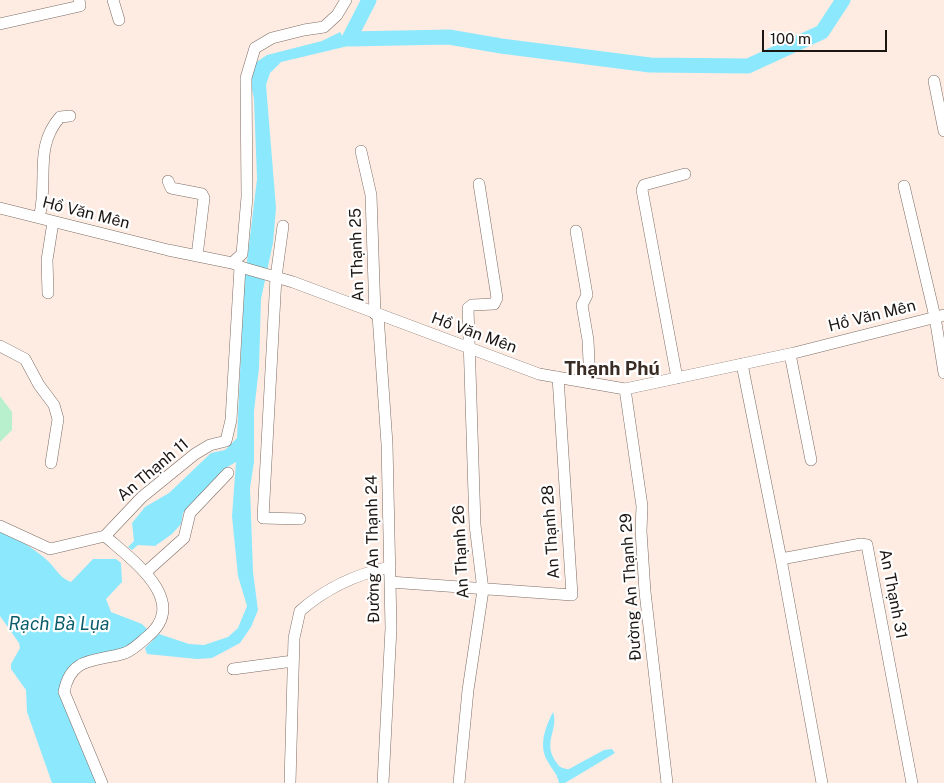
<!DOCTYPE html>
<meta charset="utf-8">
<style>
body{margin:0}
#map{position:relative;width:944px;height:783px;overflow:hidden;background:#feece3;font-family:"Public Sans",sans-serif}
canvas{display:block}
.scale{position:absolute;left:762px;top:30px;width:125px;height:22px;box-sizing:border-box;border:2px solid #1c1613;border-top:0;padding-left:6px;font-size:15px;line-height:18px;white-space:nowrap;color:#1c1613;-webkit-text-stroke:4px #fff;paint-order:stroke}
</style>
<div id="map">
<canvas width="944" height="783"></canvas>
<div class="scale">100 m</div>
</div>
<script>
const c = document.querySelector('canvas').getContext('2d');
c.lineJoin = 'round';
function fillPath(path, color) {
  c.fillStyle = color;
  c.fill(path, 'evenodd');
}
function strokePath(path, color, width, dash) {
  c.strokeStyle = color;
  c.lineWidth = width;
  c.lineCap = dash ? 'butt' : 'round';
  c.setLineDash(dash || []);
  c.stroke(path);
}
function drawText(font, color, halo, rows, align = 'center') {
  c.font = font + ' "Public Sans",sans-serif';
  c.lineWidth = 4.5;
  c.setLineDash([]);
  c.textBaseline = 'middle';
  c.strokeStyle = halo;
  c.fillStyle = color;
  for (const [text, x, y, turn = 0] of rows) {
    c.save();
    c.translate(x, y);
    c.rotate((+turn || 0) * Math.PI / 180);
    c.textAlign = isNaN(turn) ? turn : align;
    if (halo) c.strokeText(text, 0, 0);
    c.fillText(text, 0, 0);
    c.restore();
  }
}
fillPath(new Path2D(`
 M0,396L12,412V430L0,442Z`), '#b8f0ce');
fillPath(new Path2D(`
 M340,32L348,46L281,62L270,73L266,85L276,208L273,243L261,299L259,368L254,411V462L250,488L253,572L258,610L251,627L240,643L212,658L197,659L147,654L145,648L159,634L189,644L204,645L228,637L238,628L247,606L238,576L232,516L236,462L224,469L183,513L181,524L172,534L155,546L138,545L132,550L128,547L134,541L132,523L145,507L169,493L211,453L225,450L237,438L244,286L257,179L254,99L249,74L255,63L267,55L322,41Z
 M0,530C17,539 34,548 48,561C56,569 60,578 71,582L93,559H116L121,563L122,582L106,599L111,612L142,624L149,631L137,643L63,678L97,783H52L27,712L26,690L11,669V664L20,648L19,643L0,616Z
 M553,712C559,730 542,742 556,762C559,767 563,769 569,769L604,750L612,749L615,753L565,783H559C557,773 553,771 548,762C538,746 545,728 553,712Z`), '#8ce8fd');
strokePath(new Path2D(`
 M369,0L349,39L449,37L501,46L650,65L748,66L822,32L843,0`), '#8ce8fd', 15);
const minor = new Path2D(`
 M113,0L119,20
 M0,24L80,6L79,0
 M934,81L944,131
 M361,151L371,195L375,314
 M168,181L171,188L202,194L204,198L197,256
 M904,186L935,317L944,373
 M0,208L168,250L232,263L244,268L293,282L539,374L625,389L794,353L944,315
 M39,218C49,181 33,148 60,117L70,116
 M283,226L276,277L263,518L300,519
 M576,231L587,295L582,305L588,340L590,383
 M232,263L242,254L247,197L246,78L255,48L272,38L304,30L324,27L337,15L346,0
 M48,293L47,260L53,222
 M378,315L387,444L391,628L383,783
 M0,346L25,359L39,385L54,405L58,419L51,463
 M790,354L811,460
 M742,364L781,559L861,544L867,545L912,783
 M677,378L642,190L644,185L685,174
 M625,389L642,506L641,531L645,592L667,783
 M0,526L50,549L105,536L142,497L195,454L210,445L226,441L231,420L240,267
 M781,559L822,783
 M146,572L184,538L190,513L228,473
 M390,582L572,595L558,377
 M233,669L293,661
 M102,783L64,692C71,655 97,662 125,653C133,650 141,642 147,637C191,601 132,560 105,536
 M290,783L294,638L300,611C326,588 357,574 390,567
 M459,783L468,690L483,590L475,525L468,308L472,305L494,304L497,298L479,184`);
strokePath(minor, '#7c6d64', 12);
strokePath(minor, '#fff', 11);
drawText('16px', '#1c1613', '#fff', [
 ["Hồ Văn Mên",86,213,14],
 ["An Thạnh 25",357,255,-92],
 ["Hồ Văn Mên",872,316,-14],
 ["Hồ Văn Mên",474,333,20],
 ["An Thạnh 11",153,470,-40],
 ["An Thạnh 28",551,532,-94],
 ["Đường An Thạnh 24",373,549,-91],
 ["An Thạnh 26",461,552,-93],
 ["Đường An Thạnh 29",631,587,-94],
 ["An Thạnh 31",893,594,79]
]);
drawText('italic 18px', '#0b5c6a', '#fff', [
 ["Rạch Bà Lụa",59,624]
]);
drawText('bold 19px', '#392c25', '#fff', [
 ["Thạnh Phú",612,369]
]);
</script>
